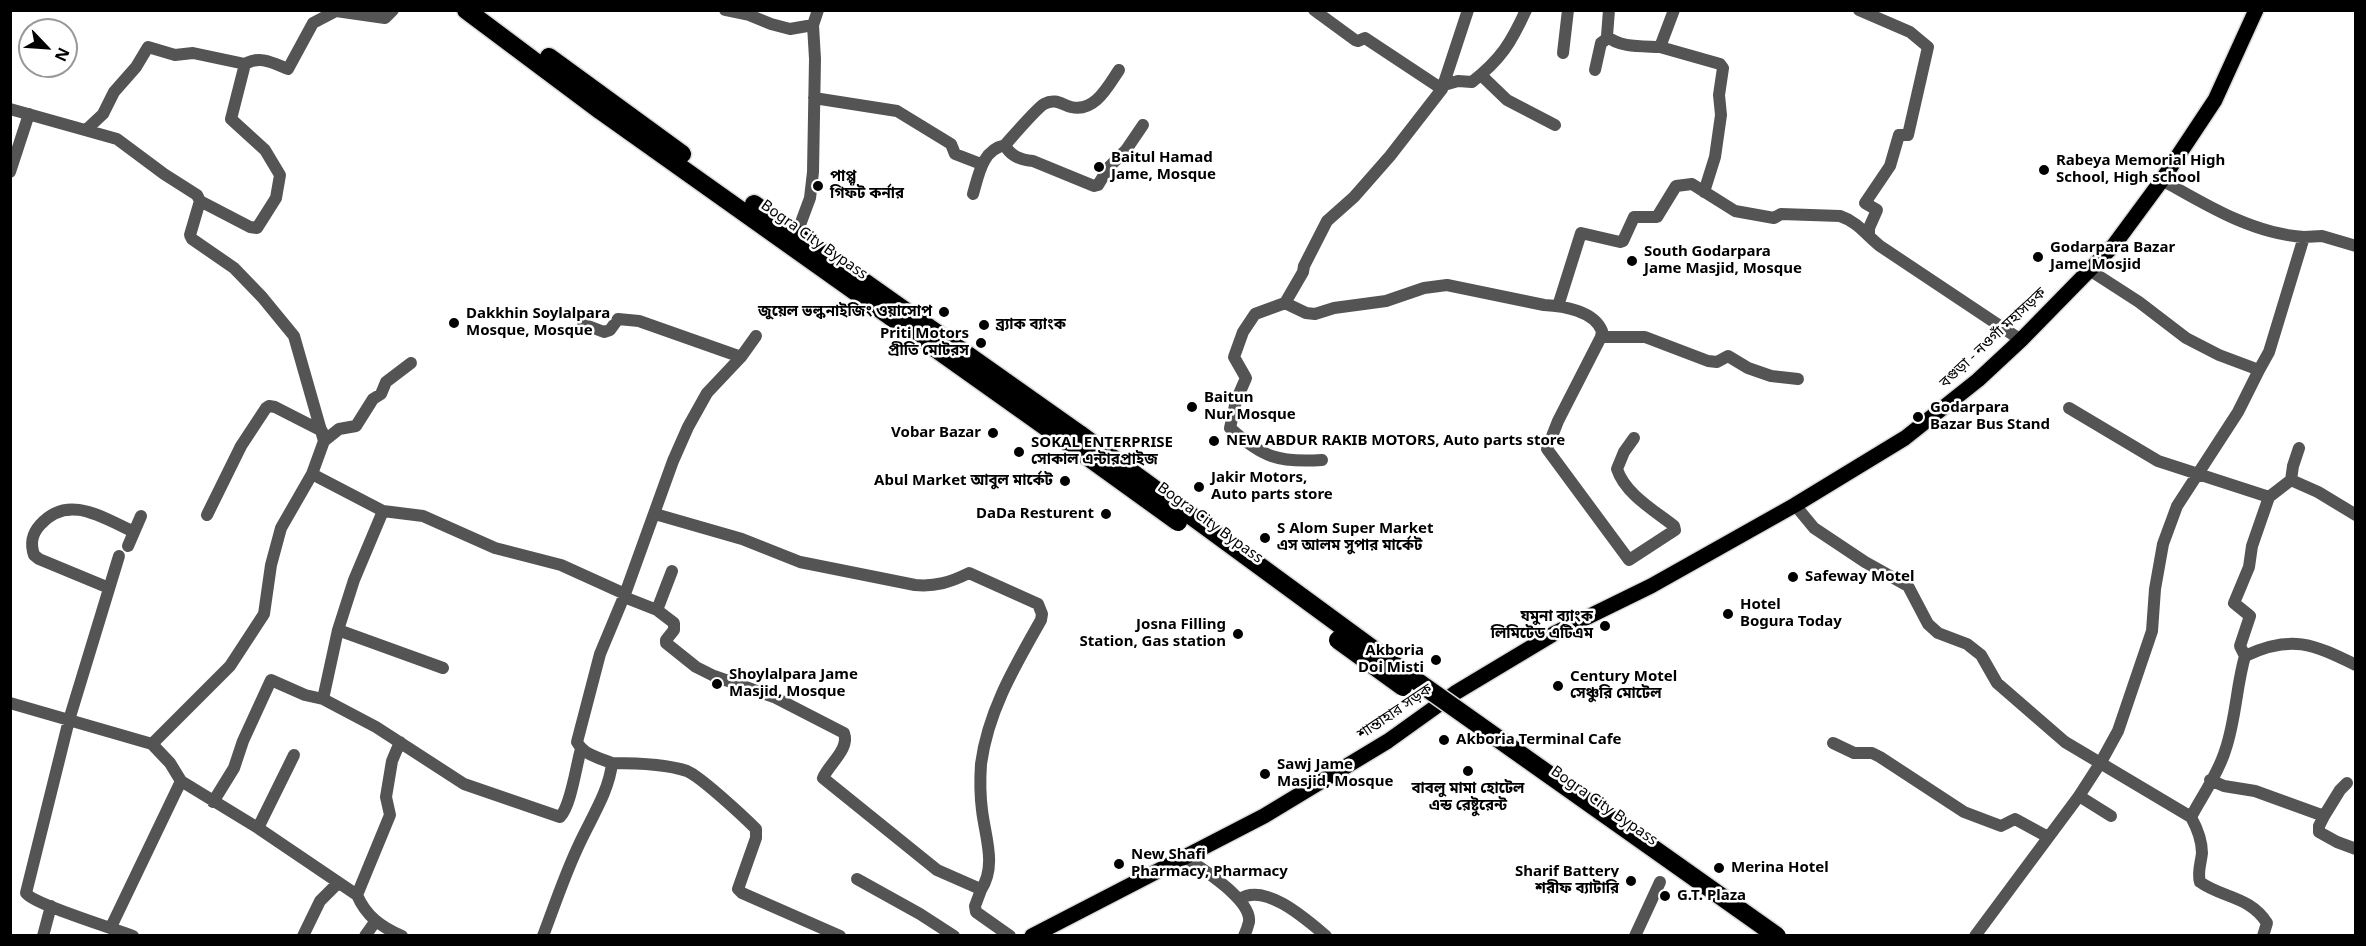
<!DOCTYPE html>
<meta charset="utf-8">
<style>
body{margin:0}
#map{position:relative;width:2366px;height:946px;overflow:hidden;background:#fff;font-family:"Noto Sans",sans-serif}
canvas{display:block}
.frame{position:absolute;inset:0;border:12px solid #000;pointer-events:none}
.north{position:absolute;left:18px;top:18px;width:60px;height:60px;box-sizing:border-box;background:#fff;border:2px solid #999;border-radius:50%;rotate:115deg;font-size:16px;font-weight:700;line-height:24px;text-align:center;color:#000}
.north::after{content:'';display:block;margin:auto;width:21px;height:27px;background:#000;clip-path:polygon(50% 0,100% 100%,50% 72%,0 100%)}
</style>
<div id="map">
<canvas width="2366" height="946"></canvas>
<div class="frame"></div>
<div class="north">N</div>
</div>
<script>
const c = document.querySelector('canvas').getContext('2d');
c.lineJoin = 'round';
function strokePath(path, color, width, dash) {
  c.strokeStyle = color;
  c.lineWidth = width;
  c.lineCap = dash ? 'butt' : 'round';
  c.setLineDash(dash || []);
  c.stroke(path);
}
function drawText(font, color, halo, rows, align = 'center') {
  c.font = font + ' "Noto Sans","Noto Sans Bengali",sans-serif';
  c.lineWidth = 5;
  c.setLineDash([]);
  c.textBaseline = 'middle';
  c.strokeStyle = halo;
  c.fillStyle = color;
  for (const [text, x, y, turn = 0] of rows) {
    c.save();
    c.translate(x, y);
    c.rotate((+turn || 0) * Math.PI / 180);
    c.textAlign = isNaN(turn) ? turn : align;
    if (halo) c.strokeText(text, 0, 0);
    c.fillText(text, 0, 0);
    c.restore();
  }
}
const major = new Path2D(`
 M1032,936L1264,816L1388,741L1455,693L1555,633L1651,586L1795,505L1905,438L1978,380L2021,340L2114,245L2162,180L2215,100L2256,10`);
const highway = new Path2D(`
 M466,10L601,111L1074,447
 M549,57L682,154
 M754,204L1081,435`);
strokePath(major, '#dbdbdb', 18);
strokePath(highway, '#dbdbdb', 21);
strokePath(new Path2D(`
 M725,10L749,15L771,24L790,29L813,25
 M1314,10L1355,40L1358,41L1365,38L1442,89
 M1609,10L1607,36C1619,48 1644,46 1660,47L1674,10
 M1859,10L1910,32L1928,47L1908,135H1899L1890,166L1865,203L1877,210L1869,228V234
 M1660,47L1720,64L1723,68L1719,95L1721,115L1715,157L1704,192
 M1563,53L1568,10
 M1595,70L1601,43L1608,38
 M1481,75L1507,100L1555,125
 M1444,85L1458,81L1472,82C1501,59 1511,43 1526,10
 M814,98L897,111L951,144L955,154L981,164
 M10,109L117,139L164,174L197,195L200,201L190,235L192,239L234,268L262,297L294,336L324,441L312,474L281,528L271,565L264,614L230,666L152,744
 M86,130L103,114L114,92L136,67L148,47L175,55L193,53L245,64C260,55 273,63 288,69L313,23L336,11L385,18L393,10
 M1005,145C1010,156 1020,160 1033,161L1094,186L1098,185L1109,167L1126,150L1143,125
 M10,172L29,114
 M973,194C979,174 982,150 1005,145C1013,136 1036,109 1044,104C1055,98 1061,104 1071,107C1095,113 1108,86 1119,70
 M200,201L250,227L257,228L276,198L280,175L265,150L231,119L245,64
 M800,225L810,198L813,172L815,59L813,25L818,10
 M2304,237L2322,236L2356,246
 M2091,271L2139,302L2186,338L2219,355L2259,370L2269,352L2304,237C2253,234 2206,205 2162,180
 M1285,303L1306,313L1315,314L1334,308L1386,301L1424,288L1447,285L1544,305C1564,306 1594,311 1602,331L1601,337L1558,421L1547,449L1629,560L1675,530L1674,526C1655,511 1625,494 1617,469L1624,452L1634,438
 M1558,306L1581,233L1620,242L1623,241L1634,217H1657L1676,186L1692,184L1735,211L1774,218L1781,214L1840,216C1858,222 1866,235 1880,246L2021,340
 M583,324L604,332L610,330L618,319L639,321L741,357
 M1601,337H1645L1708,361L1717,362L1728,356L1748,368L1771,376L1798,379
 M2069,408L2158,461L2269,497L2291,480L2318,492L2356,515
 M324,441L339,429L356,426L373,399L381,394L386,382L411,363
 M1322,460C1278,463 1262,457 1230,428L1236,401L1246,378L1234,357L1243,332L1255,314L1285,303L1303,272L1304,266L1327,221L1354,197L1390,156L1442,89L1468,10
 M312,474L383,511L423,516L495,548L561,565L625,594
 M2291,480L2293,466L2299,448
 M1795,505L1814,528L1865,562L1908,586L1928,624L1938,633L1967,644L1981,655L1997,683L2065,742L2191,817C2197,828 2202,840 2202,853C2201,863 2197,873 2200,882C2222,898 2250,896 2267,923L2263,936
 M655,514L742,539L800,562L915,585C935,587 951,582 969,573L1038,604L1042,614L1041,620C1015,666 988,711 981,764C980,779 980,795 982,810C985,837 997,865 981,890
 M207,515L241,446L266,408L269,406L275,407L322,431
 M128,546L141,516
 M119,556L69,720L26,893C33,904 115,929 133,936
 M109,588L39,559L34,555C30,543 32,534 40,525C68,493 103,518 134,532
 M624,597L657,610L674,623V630L666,640V643L696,667L714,676L774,697L844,733C850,749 829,764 823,778L937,870L978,888L981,890L975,906L976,912L1010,936
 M657,610L672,571
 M338,630L443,668
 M2245,656C2291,634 2313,644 2356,665
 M323,699L338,630L354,580L383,511
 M10,703L152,744L170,763L181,781L258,828L357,895C366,916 381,927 402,936
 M1833,743L1854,753H1872L1880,757L1964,812L2001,826L2015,819L2048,837
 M612,763C635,763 666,764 687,771C701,777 744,817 756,829V838L738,889L742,893L840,936
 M2210,780L2224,786L2255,791L2324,816L2319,826V832L2337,842L2356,849
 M2079,796L2111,816
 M213,802L234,768L243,741L271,680L305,695L323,699L376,727L464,784L560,817C571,806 576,766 581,749
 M2324,816L2340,790L2347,783
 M2191,817C2202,796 2218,774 2225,751C2236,720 2236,687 2245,656L2240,646L2250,616L2234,603L2249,567L2252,546L2269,497
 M258,828L294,755
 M1184,856C1201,869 1252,899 1249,922C1248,926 1246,932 1244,936
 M857,879L920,914L954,936
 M357,895L390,815L386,797L392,761L400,742
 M1240,899C1265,882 1307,920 1326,936
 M111,927L181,781
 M43,936L51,906
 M303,936L320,901L338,883
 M365,936L375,922
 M543,936C554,907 564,877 577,849C589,821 609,793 612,763C599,758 584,755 577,742L600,654L625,594L673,461L688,427L707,393L741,357L756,336
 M1635,936L1660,882
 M1975,936L2079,796L2101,762L2118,731L2152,631L2155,589L2163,544L2177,506L2238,412L2259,370`), '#545454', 12);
strokePath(major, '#000', 15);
strokePath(highway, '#000', 18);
const highwayBridge = new Path2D(`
 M1081,435L1411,677L1777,936
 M1074,447L1178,522
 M1338,640L1403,687`);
strokePath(highwayBridge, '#dbdbdb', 21, []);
strokePath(highwayBridge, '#000', 18);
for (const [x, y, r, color] of [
 [1099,167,6,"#000"],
 [2044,170,6,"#000"],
 [818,186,6,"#000"],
 [2038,257,6,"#000"],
 [1632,261,6,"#000"],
 [944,312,6,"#000"],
 [454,323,6,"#000"],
 [984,325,6,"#000"],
 [981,343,6,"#000"],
 [1192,407,6,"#000"],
 [1918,417,6,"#000"],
 [993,433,6,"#000"],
 [1214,441,6,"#000"],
 [1019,452,6,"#000"],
 [1065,481,6,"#000"],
 [1199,487,6,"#000"],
 [1106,514,6,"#000"],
 [1265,538,6,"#000"],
 [1793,577,6,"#000"],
 [1728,614,6,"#000"],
 [1605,626,6,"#000"],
 [1238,634,6,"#000"],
 [1436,660,6,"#000"],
 [717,684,6,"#000"],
 [1558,686,6,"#000"],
 [1444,740,6,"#000"],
 [1468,771,6,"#000"],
 [1265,774,6,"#000"],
 [1119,864,6,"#000"],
 [1719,868,6,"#000"],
 [1631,881,6,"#000"],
 [1665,896,6,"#000"]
]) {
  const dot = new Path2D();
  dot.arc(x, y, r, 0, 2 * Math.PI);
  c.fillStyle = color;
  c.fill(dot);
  strokePath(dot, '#fff', 2);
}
drawText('bold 15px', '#000', '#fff', [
 ["Baitul Hamad",1111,158],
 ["Jame, Mosque",1111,175],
 ["Rabeya Memorial High",2056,161],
 ["School, High school",2056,178],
 ["পাপ্পু",830,177],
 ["গিফট কর্নার",830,194],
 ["Godarpara Bazar",2050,248],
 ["Jame Mosjid",2050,265],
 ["South Godarpara",1644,252],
 ["Jame Masjid, Mosque",1644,269],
 ["জুয়েল ভল্কনাইজিং ওয়াসোপ",932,312,"right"],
 ["Dakkhin Soylalpara",466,314],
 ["Mosque, Mosque",466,331],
 ["ব্র্যাক ব্যাংক",996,325],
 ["Priti Motors",969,334,"right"],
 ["প্রীতি মোটরস",969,351,"right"],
 ["Baitun",1204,398],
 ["Nur Mosque",1204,415],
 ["Godarpara",1930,408],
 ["Bazar Bus Stand",1930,425],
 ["Vobar Bazar",981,433,"right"],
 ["NEW ABDUR RAKIB MOTORS, Auto parts store",1226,441],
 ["SOKAL ENTERPRISE",1031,443],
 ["সোকাল এন্টারপ্রাইজ",1031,460],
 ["Jakir Motors,",1211,478],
 ["Auto parts store",1211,495],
 ["Abul Market আবুল মার্কেট",1053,481,"right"],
 ["DaDa Resturent",1094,514,"right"],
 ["S Alom Super Market",1277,529],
 ["এস আলম সুপার মার্কেট",1277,546],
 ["Safeway Motel",1805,577],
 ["Hotel",1740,605],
 ["Bogura Today",1740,622],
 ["যমুনা ব্যাংক",1593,617,"right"],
 ["লিমিটেড এটিএম",1593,634,"right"],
 ["Josna Filling",1226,625,"right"],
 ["Station, Gas station",1226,642,"right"],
 ["Akboria",1424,651,"right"],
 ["Doi Misti",1424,668,"right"],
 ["Shoylalpara Jame",729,675],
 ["Masjid, Mosque",729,692],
 ["Century Motel",1570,677],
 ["সেঞ্চুরি মোটেল",1570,694],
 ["Akboria Terminal Cafe",1456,740],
 ["Sawj Jame",1277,765],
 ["Masjid, Mosque",1277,782],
 ["বাবলু মামা হোটেল",1468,789,"center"],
 ["এন্ড রেষ্টুরেন্ট",1468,806,"center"],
 ["New Shafi",1131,855],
 ["Pharmacy, Pharmacy",1131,872],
 ["Merina Hotel",1731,868],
 ["Sharif Battery",1619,872,"right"],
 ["শরীফ ব্যাটারি",1619,889,"right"],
 ["G.T. Plaza",1677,896]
], 'left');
drawText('15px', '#000', '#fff', [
 ["Bogra City Bypass",814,240,35],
 ["বগুড়া - নওগাঁ মহাসড়ক",1993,338,-43],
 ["Bogra City Bypass",1210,523,36],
 ["শান্তাহার সড়ক",1395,712,-34],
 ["Bogra City Bypass",1604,806,35]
]);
</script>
